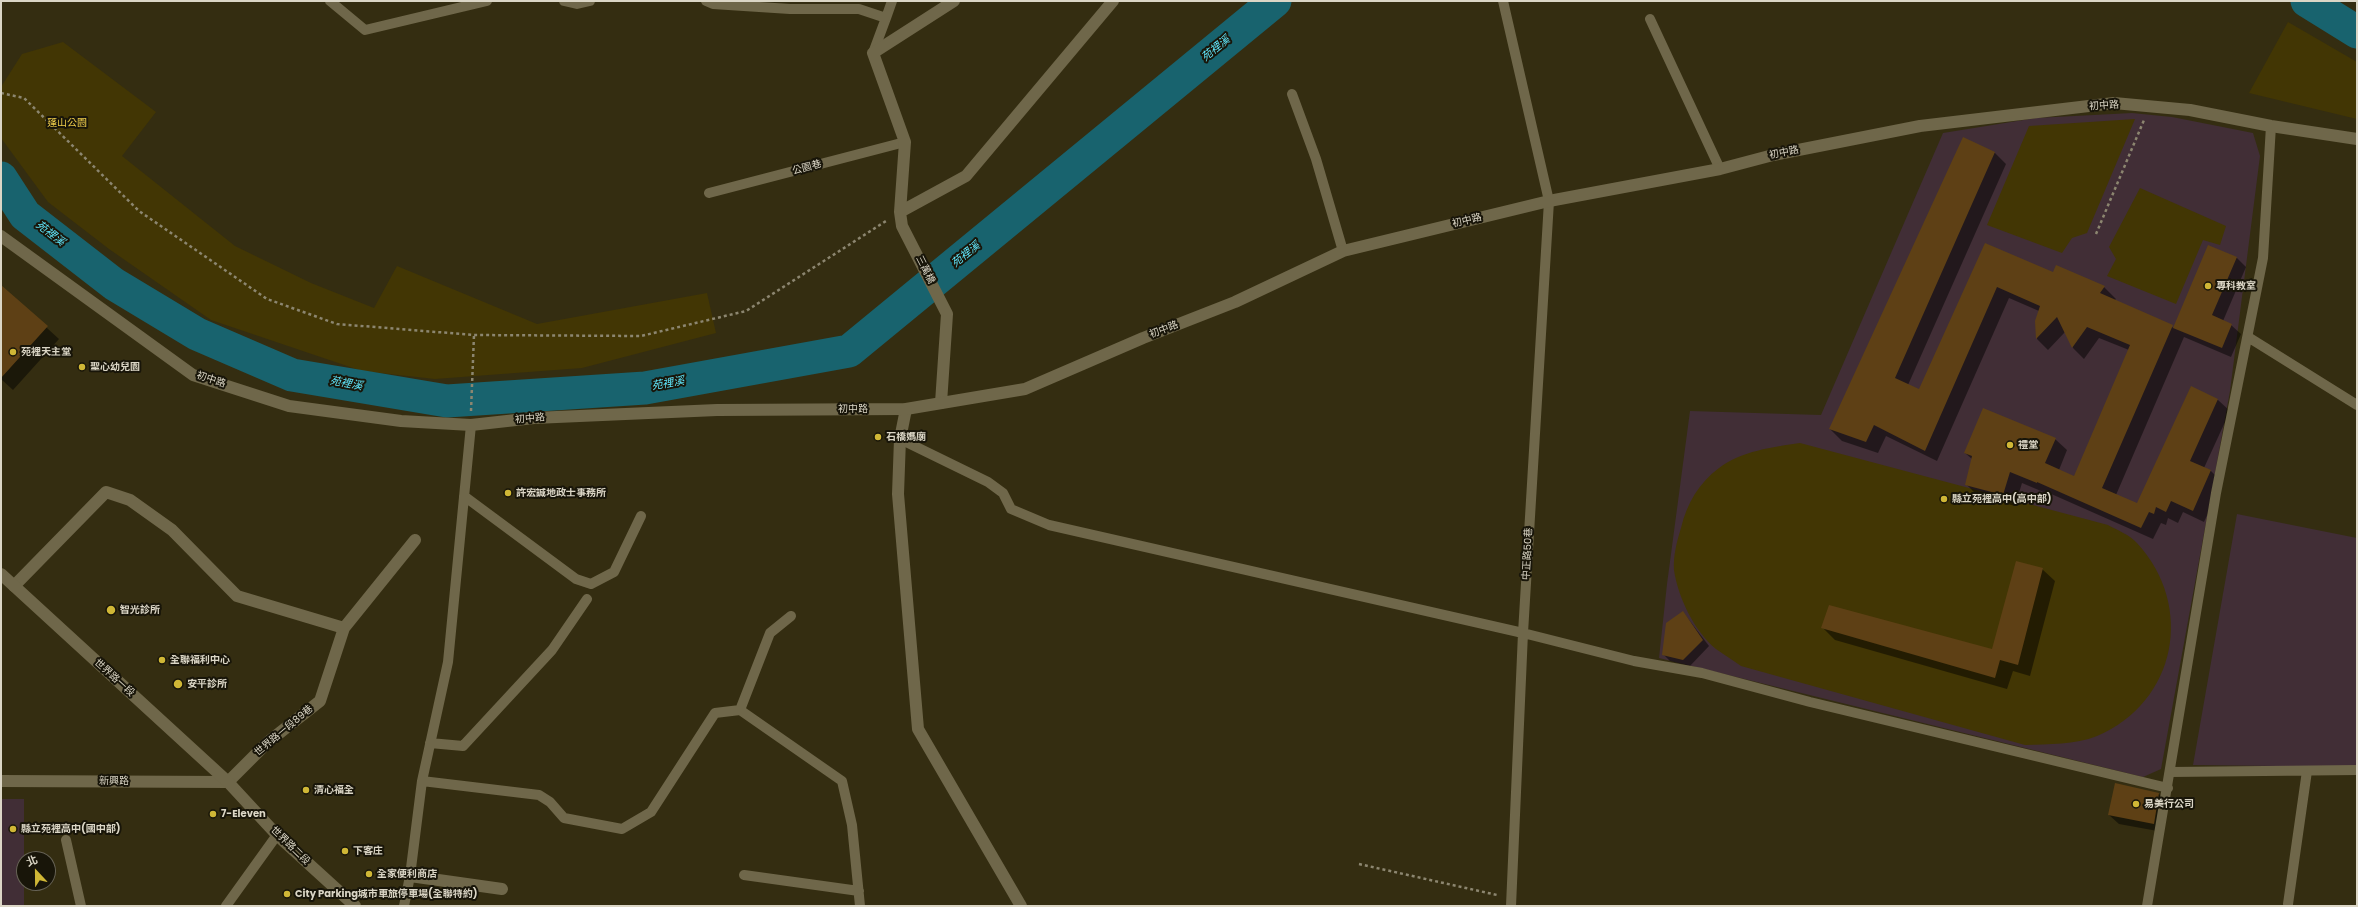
<!DOCTYPE html>
<meta charset="utf-8">
<style>
body{margin:0}
#map{position:relative;width:2358px;height:907px;overflow:hidden;background:#342d11;font-family:Poppins,"Noto Sans TC",sans-serif}
canvas{display:block}
.frame{position:absolute;inset:0;border:2px solid #dbd6c6;pointer-events:none}
.north{position:absolute;left:16px;top:851px;width:40px;height:40px;box-sizing:border-box;background:#181509;border:1px solid #666255;border-radius:50%;rotate:338deg;font-size:11px;font-weight:700;line-height:16px;text-align:center;color:#dbd6c6}
.north::after{content:'';display:block;margin:auto;width:14px;height:18px;background:#d0b736;clip-path:polygon(50% 0,100% 100%,50% 72%,0 100%)}
</style>
<div id="map">
<canvas width="2358" height="907"></canvas>
<div class="frame"></div>
<div class="north">北</div>
</div>
<script>
const c = document.querySelector('canvas').getContext('2d');
c.lineJoin = 'round';
function fillPath(path, color) {
  c.fillStyle = color;
  c.fill(path, 'evenodd');
}
function strokePath(path, color, width, dash) {
  c.strokeStyle = color;
  c.lineWidth = width;
  c.lineCap = dash ? 'butt' : 'round';
  c.setLineDash(dash || []);
  c.stroke(path);
}
function drawText(font, color, halo, rows, align = 'center') {
  c.font = font + ' Poppins,"Noto Sans TC",sans-serif';
  c.lineWidth = 4;
  c.setLineDash([]);
  c.textBaseline = 'middle';
  c.strokeStyle = halo;
  c.fillStyle = color;
  for (const [text, x, y, turn = 0] of rows) {
    c.save();
    c.translate(x, y);
    c.rotate((+turn || 0) * Math.PI / 180);
    c.textAlign = isNaN(turn) ? turn : align;
    if (halo) c.strokeText(text, 0, 0);
    c.fillText(text, 0, 0);
    c.restore();
  }
}
fillPath(new Path2D(`
 M2132,113L2172,117L2253,133L2260,156L2230,391L2161,769L2143,777L1659,658L1667,584L1690,411L1821,415L1943,133L2036,118Z
 M2237,514L2357,538V767L2193,765Z
 M1,799H24V906H1Z`), '#412e36');
fillPath(new Path2D(`
 M2288,22L2357,62V119L2249,93Z
 M63,42L156,112L122,156L235,246L311,283L374,308L397,266L537,324L707,293L716,333L582,368L435,379L362,371L211,320L109,249L48,202L1,138V87L22,54Z
 M2135,119L2087,233L2072,238L2062,253L1987,225L2029,126Z
 M2140,188L2226,226L2220,245L2203,240L2176,304L2107,276L2116,259L2109,247Z
 M1800,443L2108,525C2117,530 2130,535 2137,543C2195,606 2177,702 2097,736C2075,745 2048,744 2025,745L1741,666C1733,660 1724,655 1716,649C1694,631 1678,597 1674,570C1673,556 1677,541 1681,528C1687,503 1699,483 1719,468C1741,451 1773,447 1800,443Z`), '#423604');
fillPath(new Path2D(`
 M1963,139L1995,153L2006,164L1908,385L1920,390L1986,244L2053,274L2104,287L2116,299L2114,301L2174,328L2209,246L2237,258L2246,267L2223,321L2231,325L2241,334L2231,357L2184,337L2116,495L2138,505L2191,387L2218,400L2230,411L2204,468L2210,470L2222,482L2204,522L2183,512L2178,523L2168,518L2166,525L2161,523L2153,539L2049,493L2048,494L2022,483L2015,506L1978,496L1966,484L1972,459L1965,453L2055,439L2067,450L2059,470L2075,477L2129,350L2099,338L2084,359L2073,348L2065,332L2048,350L2037,339L2036,321L2039,311L2009,298L1937,461L1886,436L1878,453L1842,441L1830,429Z
 M1,286L59,339L13,390L1,379Z
 M2042,569L2055,581L2030,676L2013,671L2007,689L1835,640L1823,628L1993,651Z
 M1683,612L1709,646L1690,666L1670,661L1664,655Z
 M2159,794L2168,803L2163,832L2119,824L2109,815Z`), '#0007');
strokePath(new Path2D(`
 M2307,1L2357,32
 M1,178L25,215L114,284L197,334L292,375L447,401L645,388L849,351L1275,1`), '#18636e', 33);
fillPath(new Path2D(`
 M1963,137L1995,152L1895,378L1919,389L1985,243L2053,272L2056,265L2105,286L2100,293L2173,325L2102,488L2137,503L2191,386L2218,399L2190,461L2211,470L2193,511L2171,501L2166,512L2156,507L2154,514L2149,512L2141,528L2037,482V483L2010,472L2003,495L1965,485L1972,456L1964,453L1983,408L2056,438L2045,463L2074,476L2130,345L2087,327L2072,348L2057,317L2036,339L2035,321L2040,306L1997,287L1925,451L1874,425L1866,442L1829,429Z
 M2208,245L2237,257L2212,315L2232,324L2222,348L2173,328Z
 M1,285L48,326L1,378Z
 M2016,561L2043,568L2018,665L2000,660L1995,678L1821,628L1829,605L1992,649Z
 M1683,611L1703,640L1683,660L1662,655L1666,623Z
 M2115,783L2159,793L2154,824L2108,815Z`), '#5e4015');
strokePath(new Path2D(`
 M1,93L24,98L139,211L267,299L337,324L474,335L641,336L746,311L886,221
 M2096,234L2144,120
 M471,411L474,335
 M1359,864L1497,895`), '#8c8670', 2.5, [3, 3]);
strokePath(new Path2D(`
 M330,1L365,30L487,1
 M564,1L577,4L590,1
 M706,1L713,4L790,9H859L886,18L873,53
 M1503,1L1549,201L1523,633L1511,906
 M886,18L892,1
 M1650,19L1720,169
 M1292,94L1316,159L1343,251
 M709,193L905,142
 M2248,337L2357,405
 M900,439L988,482L1003,493L1011,509L1049,525L1523,633L1634,661L1702,673L1810,702L2168,788
 M464,496L576,579L591,584L614,572L641,516
 M740,710L770,633L791,616
 M430,743L463,746L552,650L587,599
 M2171,772L2357,770
 M422,781L539,795L550,802L564,818L622,829L651,812L715,713L740,710L842,781L852,825L860,906
 M66,840L81,906
 M744,875L859,891
 M2288,904L2307,771
 M226,906L277,835
 M404,906L410,876L422,781L448,662L471,425
 M2147,906L2216,493L2263,258L2271,126`), '#6f674a', 10);
strokePath(new Path2D(`
 M900,212L966,176L1113,1
 M941,403L947,314L902,226L900,212L905,142L873,53L954,1
 M906,409L900,439L898,494L918,729L1021,906
 M14,586L106,492L130,500L172,530L237,596L344,628
 M1,781L228,782L268,742L320,701L344,628L415,540
 M410,876L502,889`), '#6f674a', 12);
strokePath(new Path2D(`
 M1,236L193,375L289,406L401,421L471,425L534,418L717,410L906,409L1025,389L1143,338L1235,302L1343,251L1549,201L1720,169L1773,155L1920,126L2114,103L2190,110L2271,126L2357,139
 M1,574L228,782L277,835L355,906`), '#6f674a', 12);
for (const [x, y, r, color] of [
 [2208,286,4,"#d0b736"],
 [13,352,4,"#d0b736"],
 [82,367,4,"#d0b736"],
 [878,437,4,"#d0b736"],
 [2010,445,4,"#d0b736"],
 [508,493,4,"#d0b736"],
 [1944,499,4,"#d0b736"],
 [111,610,5,"#d0b736"],
 [162,660,4,"#d0b736"],
 [178,684,5,"#d0b736"],
 [306,790,4,"#d0b736"],
 [2136,804,4,"#d0b736"],
 [213,814,4,"#d0b736"],
 [13,829,4,"#d0b736"],
 [345,851,4,"#d0b736"],
 [369,874,4,"#d0b736"],
 [287,894,4,"#d0b736"]
]) {
  const dot = new Path2D();
  dot.arc(x, y, r, 0, 2 * Math.PI);
  c.fillStyle = color;
  c.fill(dot);
  strokePath(dot, '#181509', 1.5);
}
drawText('10px', '#dbd6c6', '#181509', [
 ["初中路",2104,106,-4],
 ["初中路",1784,153,-12],
 ["公園巷",807,168,-15],
 ["初中路",1467,221,-14],
 ["三萬橋",925,270,63],
 ["初中路",1164,330,-21],
 ["初中路",211,380,18],
 ["初中路",853,409],
 ["初中路",530,419,-5],
 ["中正路50巷",1528,554,-87],
 ["世界路一段",114,678,42],
 ["世界路一段89巷",284,731,-40],
 ["新興路",114,781],
 ["世界路二段",290,846,44]
]);
drawText('10px', '#edcc4a', '#181509', [
 ["蓬山公園",67,123]
]);
drawText('bold 10px', '#dbd6c6', '#181509', [
 ["專科教室",2216,286],
 ["苑裡天主堂",21,352],
 ["聖心幼兒園",90,367],
 ["石橋媽廟",886,437],
 ["禮堂",2018,445],
 ["許宏誠地政士事務所",516,493],
 ["縣立苑裡高中(高中部)",1952,499],
 ["智光診所",120,610],
 ["全聯福利中心",170,660],
 ["安平診所",187,684],
 ["清心福全",314,790],
 ["易美行公司",2144,804],
 ["7-Eleven",221,814],
 ["縣立苑裡高中(國中部)",21,829],
 ["下客庄",353,851],
 ["全家便利商店",377,874],
 ["City Parking城市車旅停車場(全聯特約)",295,894]
], 'left');
drawText('italic 11px', '#5fe5fa', '#181509', [
 ["苑裡溪",1216,49,-39],
 ["苑裡溪",50,234,38],
 ["苑裡溪",966,255,-39],
 ["苑裡溪",346,384,10],
 ["苑裡溪",668,384,-10]
]);
</script>
